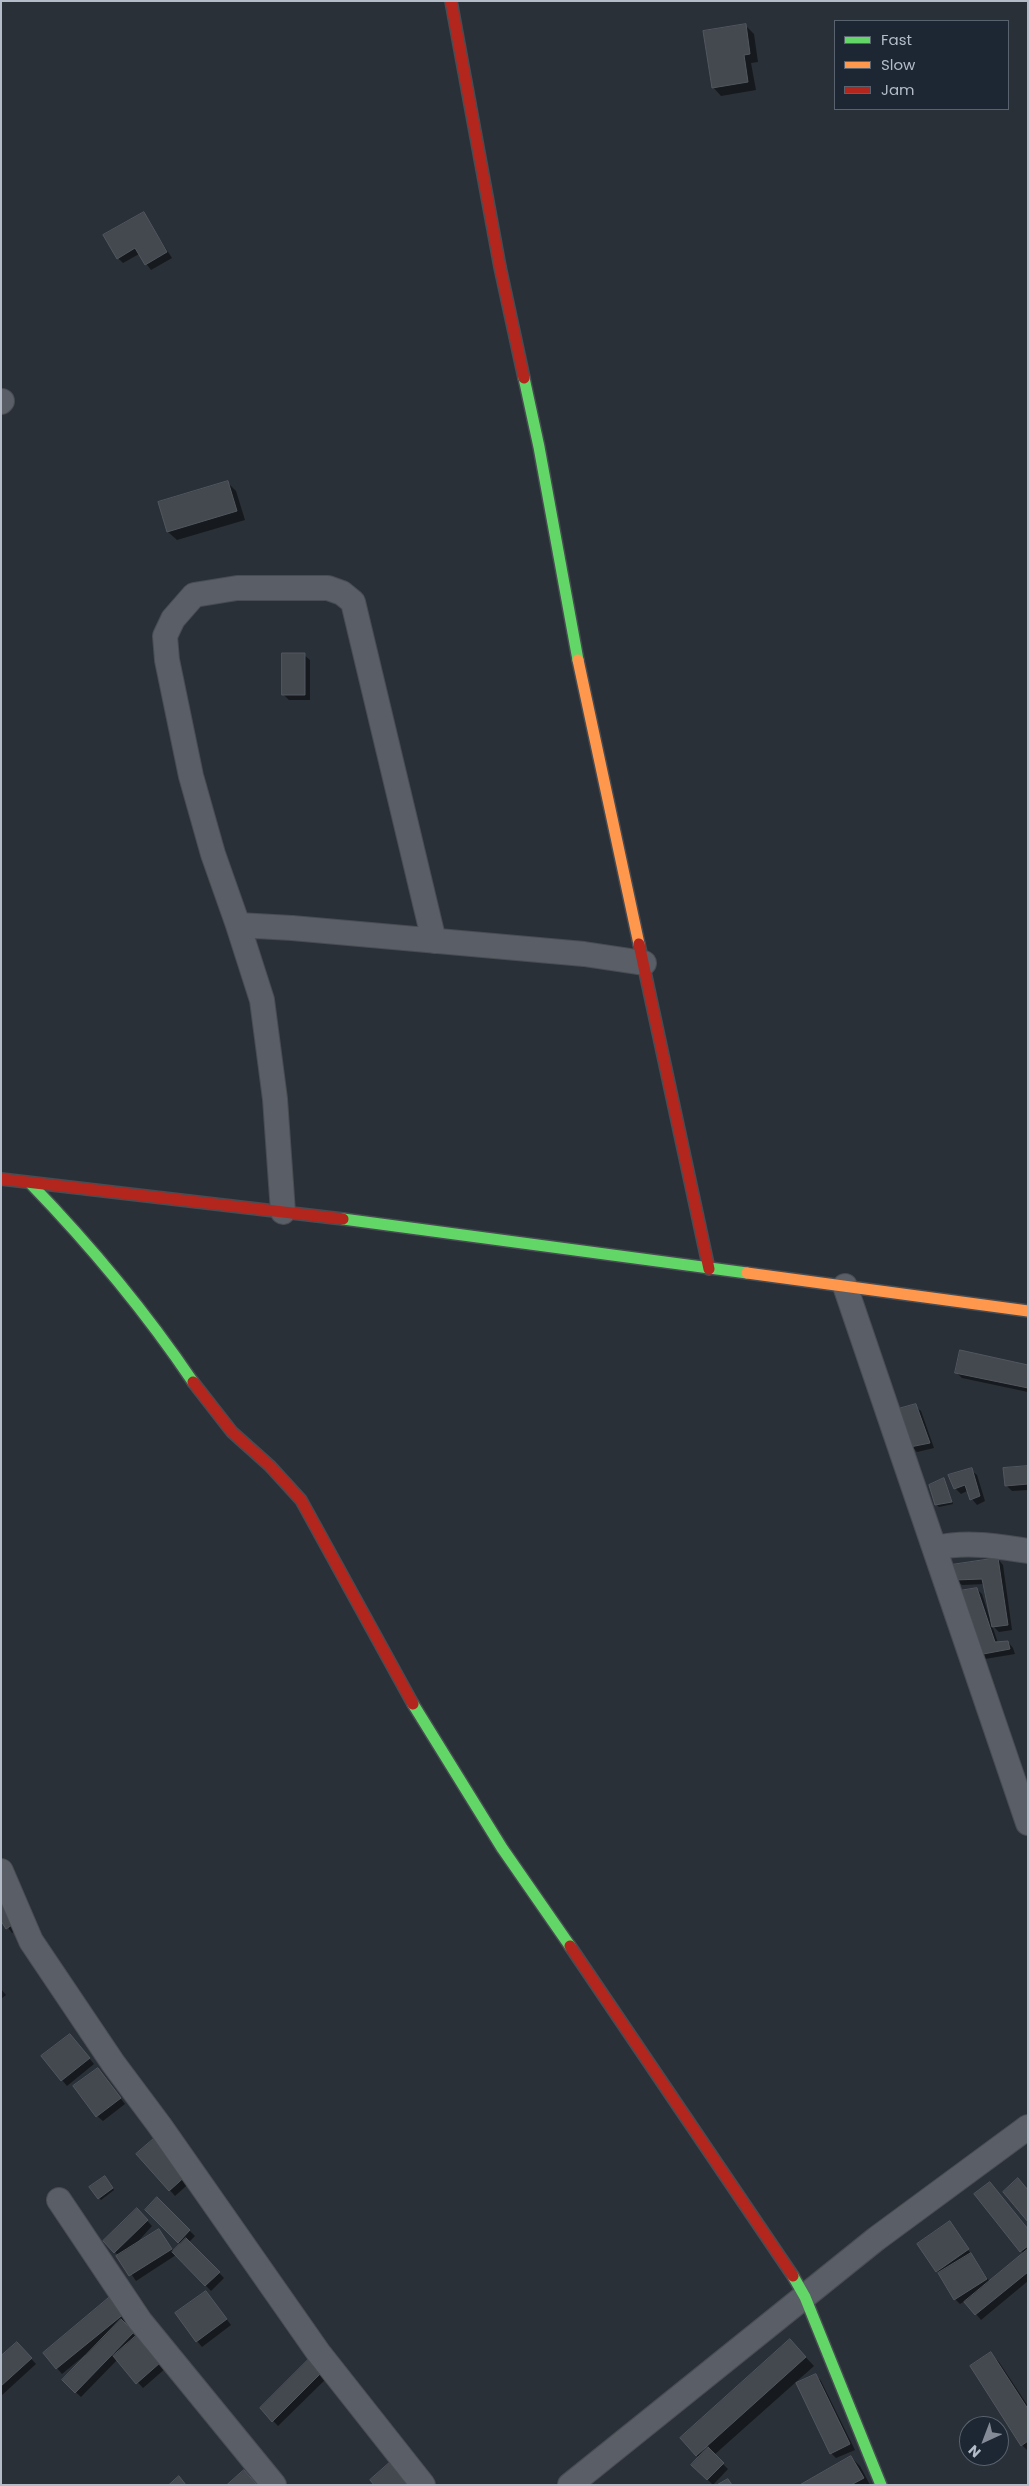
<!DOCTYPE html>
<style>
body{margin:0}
#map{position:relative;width:1029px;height:2486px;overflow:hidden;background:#2a3038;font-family:Poppins,sans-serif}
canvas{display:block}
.frame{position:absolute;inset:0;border:2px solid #b4bcc9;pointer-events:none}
.legend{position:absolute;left:834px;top:20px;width:175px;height:90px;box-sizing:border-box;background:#1d2633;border:1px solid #59626f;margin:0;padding:6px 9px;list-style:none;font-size:15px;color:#b4bcc9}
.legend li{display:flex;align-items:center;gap:10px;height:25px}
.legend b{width:25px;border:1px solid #59626f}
.north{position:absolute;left:959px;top:2416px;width:50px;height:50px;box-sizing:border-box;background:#1d2633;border:1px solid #59626f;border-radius:50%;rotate:223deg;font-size:14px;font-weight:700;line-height:20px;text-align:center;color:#b4bcc9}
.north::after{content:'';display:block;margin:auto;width:18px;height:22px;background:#848b96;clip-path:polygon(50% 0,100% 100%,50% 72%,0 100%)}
</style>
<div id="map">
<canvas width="1029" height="2486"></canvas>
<div class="frame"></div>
<ul class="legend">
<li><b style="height:6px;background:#63d668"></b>Fast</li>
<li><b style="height:6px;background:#ff974d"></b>Slow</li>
<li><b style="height:6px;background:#b3261e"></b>Jam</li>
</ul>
<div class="north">N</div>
</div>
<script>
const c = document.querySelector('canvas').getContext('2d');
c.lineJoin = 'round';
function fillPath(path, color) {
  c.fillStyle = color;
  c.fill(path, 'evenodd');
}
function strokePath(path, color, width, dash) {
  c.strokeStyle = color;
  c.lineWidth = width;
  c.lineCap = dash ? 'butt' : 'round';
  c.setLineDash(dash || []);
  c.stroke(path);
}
fillPath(new Path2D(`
 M746,26L754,34L758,62L751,63L756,90L721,96L713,87Z
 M143,213L172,258L151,270L139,254L123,263L118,258Z
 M228,483L236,491L245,520L177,540L168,532L160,503Z
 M304,655L310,660V700H289L283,694Z
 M1028,1366V1392L962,1378L956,1372Z
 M915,1406L921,1411L934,1448L917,1452L912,1447Z
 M1028,1468V1490L1012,1491L1006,1485Z
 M971,1470L977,1475L985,1501L977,1505L972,1499L969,1490L961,1494L955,1488Z
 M944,1480L953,1504L939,1507L936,1504Z
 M998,1559L1003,1565L1012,1630L999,1632L992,1625L998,1643L1008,1642L1013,1648L1015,1654L985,1659L979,1654L977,1589L982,1594L989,1616H991L985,1584L962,1585L956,1580Z
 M1,1918L23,1927L12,1933Z
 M1,1989L6,1995L1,1999Z
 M70,2035L94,2064L67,2086L43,2057Z
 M98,2069L125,2104L103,2121L97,2116Z
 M138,2154L194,2179L175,2196Z
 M107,2180L114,2190L101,2200L99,2198Z
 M157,2199L195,2236L189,2242L224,2278L211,2291L176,2255L136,2281L119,2256L104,2241L137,2210L152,2226L133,2247L159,2230L174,2252L181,2245L146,2210Z
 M950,2223L990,2282L1024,2254L1021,2251L1028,2229V2281L981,2320L965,2301L960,2304L955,2299L937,2271Z
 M206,2292L231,2325L202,2347L197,2341Z
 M111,2298L129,2319L123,2323L166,2368L143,2388L117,2360L81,2397L63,2380L86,2356L85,2355L62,2374L44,2353Z
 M17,2344L36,2364L1,2396V2358Z
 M798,2349L814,2366L714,2455L728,2469L713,2485L692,2464L699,2458L681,2438Z
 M991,2354L999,2362L1028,2406V2451L1022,2445Z
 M314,2356L332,2373L278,2426L261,2408Z
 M816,2375L821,2381L855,2450L836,2458L831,2453Z
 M851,2457L860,2466L870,2485H802Z`), '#0007');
const building = new Path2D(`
 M746,24L750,54L744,55L748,82L712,88L703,31Z
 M144,212L167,252L145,265L135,248L117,259L103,235Z
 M228,481L237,511L167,532L158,502Z
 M282,653H305V695H282Z
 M960,1350L1028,1365V1388L955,1373Z
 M916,1404L930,1443L910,1447L898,1409Z
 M1028,1466V1484L1005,1486L1003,1468Z
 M972,1468L980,1496L970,1500L965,1485L954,1489L948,1475Z
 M944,1478L952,1502L935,1505L929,1485Z
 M998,1558L1008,1625L992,1627L982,1579L955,1580L951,1565Z
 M977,1588L995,1642L1008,1641L1010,1649L978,1655L959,1591Z
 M1,1893L18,1921L6,1929L1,1921Z
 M70,2034L90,2058L61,2081L41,2056Z
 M98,2068L121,2098L96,2117L73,2086Z
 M157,2136L189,2173L169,2191L136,2154Z
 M105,2176L113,2188L98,2199L89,2187Z
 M1018,2178L1028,2190V2222L1003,2192Z
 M990,2182L1028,2229V2246L1020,2252L974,2194Z
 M157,2197L190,2230L178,2243L145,2210Z
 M137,2208L148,2220L114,2253L103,2241Z
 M950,2221L969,2249L936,2272L917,2244Z
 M159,2229L172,2249L129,2276L116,2256Z
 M186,2238L220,2272L205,2286L172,2252Z
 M1028,2249V2272L975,2315L964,2302Z
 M971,2253L987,2279L954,2300L938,2273Z
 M206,2291L227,2319L196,2342L175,2313Z
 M111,2296L125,2313L56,2369L43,2353Z
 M121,2319L134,2332L75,2393L62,2380Z
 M137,2335L161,2362L136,2384L113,2356Z
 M790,2339L806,2357L696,2456L680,2438Z
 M17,2342L32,2358L1,2386V2356Z
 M991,2352L1028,2409V2441L1021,2446L970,2366Z
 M314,2354L327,2367L272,2422L260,2408Z
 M816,2374L850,2444L830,2454L796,2383Z
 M708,2447L724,2463L707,2480L691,2465Z
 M851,2456L864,2478L851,2485H800Z
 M395,2458L418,2485H374L370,2480Z
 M244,2470L257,2485H227Z
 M179,2476L186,2485H169Z
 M728,2479L732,2485H717Z`);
fillPath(building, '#444950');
strokePath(building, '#52575f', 1);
const street = new Path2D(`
 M1,402L2,401
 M238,925L292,928L584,954L644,963
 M283,1212L275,1099L262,1000L238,925L213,854L191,776L167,660L165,636L173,619L194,595L237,588H328L342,593L353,602L434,941
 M845,1286L1028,1823
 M936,1548C966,1541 997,1546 1028,1551
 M1,1871L31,1941L113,2063L160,2126L318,2352L423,2485
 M59,2200L140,2321L274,2485
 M570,2485L876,2239L1028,2127`);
const fast = new Path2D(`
 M524,378L539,447L578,660
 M30,1183C90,1245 145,1311 193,1382
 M343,1219L747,1273
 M413,1704L502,1848L570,1946
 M793,2276L805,2297L881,2485`);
const slow = new Path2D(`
 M578,660L639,944
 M747,1273L1028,1311`);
const jam = new Path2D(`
 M451,1L500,267L524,378
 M639,944L709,1269
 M1,1179L343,1219
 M193,1382L232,1432L270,1466L301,1500L413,1704
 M570,1946L793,2276`);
strokePath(street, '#484c53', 26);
strokePath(fast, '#484c53', 14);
strokePath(slow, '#484c53', 14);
strokePath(jam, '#484c53', 14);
strokePath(street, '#5a5e66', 24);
strokePath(fast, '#63d668', 11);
strokePath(slow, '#ff974d', 11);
strokePath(jam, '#b3261e', 11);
</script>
